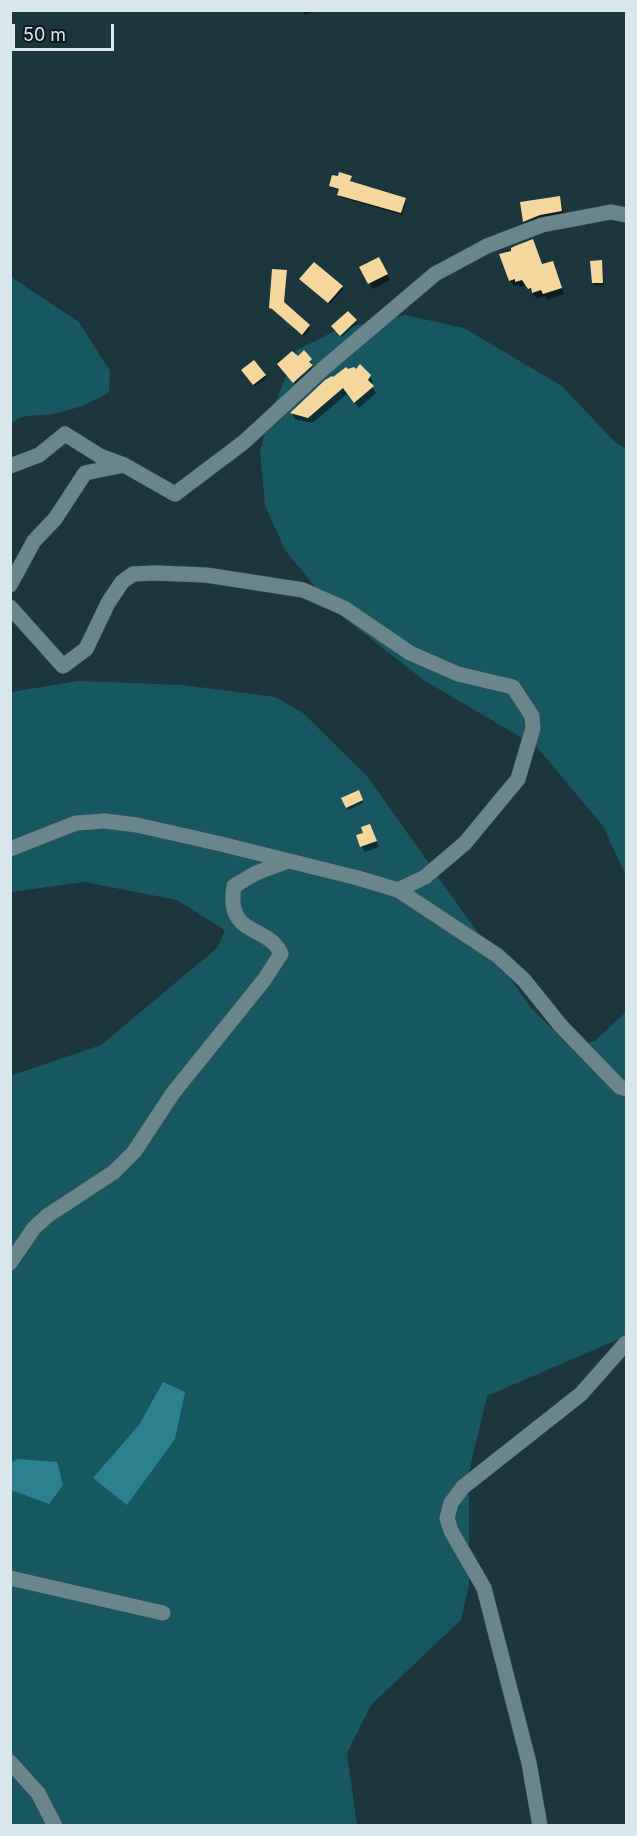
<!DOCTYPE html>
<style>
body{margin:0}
#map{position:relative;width:637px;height:1836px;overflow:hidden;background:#1b363c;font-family:Inter,sans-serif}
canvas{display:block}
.frame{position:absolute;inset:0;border:12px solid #d8e7eb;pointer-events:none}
.scale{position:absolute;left:12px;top:24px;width:102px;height:27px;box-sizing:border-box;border:3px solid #d8e7eb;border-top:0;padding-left:8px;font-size:18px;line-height:21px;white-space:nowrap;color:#d8e7eb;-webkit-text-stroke:4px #101b1e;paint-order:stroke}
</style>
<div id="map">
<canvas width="637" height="1836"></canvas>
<div class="frame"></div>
<div class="scale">50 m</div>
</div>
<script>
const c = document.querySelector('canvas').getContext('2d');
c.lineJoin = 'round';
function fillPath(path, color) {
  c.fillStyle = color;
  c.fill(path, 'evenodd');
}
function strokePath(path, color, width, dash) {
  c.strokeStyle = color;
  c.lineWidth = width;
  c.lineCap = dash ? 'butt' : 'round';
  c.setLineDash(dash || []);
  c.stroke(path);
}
fillPath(new Path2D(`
 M11,277L79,322L110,371L109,392C91,403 72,411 51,414C35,417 23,412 11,424Z
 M405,315L464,328L562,386L614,441L626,449V876L603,826L536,746L425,681L334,610L285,550L265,505L260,451L269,417L297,350L339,329Z
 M78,681L183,685L275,697L303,713L367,776L531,1008L569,1045L595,1041L625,1013L626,1008V1336L487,1396L469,1472V1585L461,1620L371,1705L347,1753L357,1825H11L10,1076L101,1045L217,948L225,930L177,900L84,882L11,892V692Z`), '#175762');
fillPath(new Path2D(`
 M163,1382L185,1392L175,1439L127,1505L93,1478L139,1425Z
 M18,1459L57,1462L63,1485L49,1504L11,1490V1463Z`), '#2d8090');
fillPath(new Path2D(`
 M303,10H319L305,15Z
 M351,177V183L405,199L406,202L402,215L340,197V190L332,188L331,186Z
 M559,198L562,204L564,218L528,227L525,221Z
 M533,241L542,266L552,263L564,294L547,300L545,296L537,299L526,285L520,287L519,284L514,286L510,280L513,252Z
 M378,259L390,280L373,289L361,268Z
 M601,262L604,285L595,286L593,283Z
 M286,271L287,274L284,304L309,326L310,329L304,336L270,308Z
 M303,281L341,287L343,289L330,304Z
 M356,321L357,323L342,337L334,329Z
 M304,353L314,366L312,368L315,372L298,388L279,365L298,358Z
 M356,371L370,376L373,383L371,385L376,393L359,408L347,394L312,423L295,419L292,413Z
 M245,373L265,376L266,378L255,386Z
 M358,792L363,803L348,810L343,799Z
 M370,826L379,847L365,852L361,846L365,834Z`), '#0007');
fillPath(new Path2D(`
 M339,172L352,176L350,181L406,198L401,213L337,195L339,189L329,186L332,175L338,176Z
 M560,196L562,211L540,215L523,222L520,202Z
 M533,239L542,264L553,261L562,288L543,294L541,290L532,293L531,288L528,289L522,280L515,282V279L509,281L499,254L511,251V248L515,246Z
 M379,257L388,274L368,284L359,267Z
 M602,260L603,283H592L590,261Z
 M314,262L343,286L328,303L299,279Z
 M272,269L287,270L284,302L310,325L302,335L272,309L269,308Z
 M348,311L357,320L340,336L331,326Z
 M304,350L312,359L309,362L313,365L293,383L277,364L292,351L298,356Z
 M254,360L266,375L253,385L241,370Z
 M360,364L371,375L368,380L374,386L354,403L343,388L308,418L290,413L325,380L332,376L333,377L346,367L348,369L354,367L356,369Z
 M359,790L363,800L346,808L341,798Z
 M370,824L377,841L360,847L356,835L363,833L361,827Z`), '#f5d69c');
const minor = new Path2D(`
 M10,466L39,455L65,434L100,456L124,465L175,494L244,442L324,368L435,274L487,246L542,225L611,212L626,215
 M10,585L34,541L55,519L85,473L124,465
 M10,607L63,666L86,649L108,603L122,582L133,574L155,573L206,575L303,590L344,608L410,653L458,674L513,687L532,716L533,728L518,779L465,843L425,877L398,890
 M10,849L76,823L105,821L137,825L221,844L358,878L398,890L498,956L524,980L561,1026L620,1087L626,1089
 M10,1263L34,1228L47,1216L114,1172L134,1152L173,1093L264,980L281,954C269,924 225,938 234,886L256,873L288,861
 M10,1578L163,1613
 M10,1762L38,1793L55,1826
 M540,1826L529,1763L484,1588L451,1531L447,1518L451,1503L463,1487L581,1394L626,1343`);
strokePath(minor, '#3a5256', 16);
strokePath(minor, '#69868c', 15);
</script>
